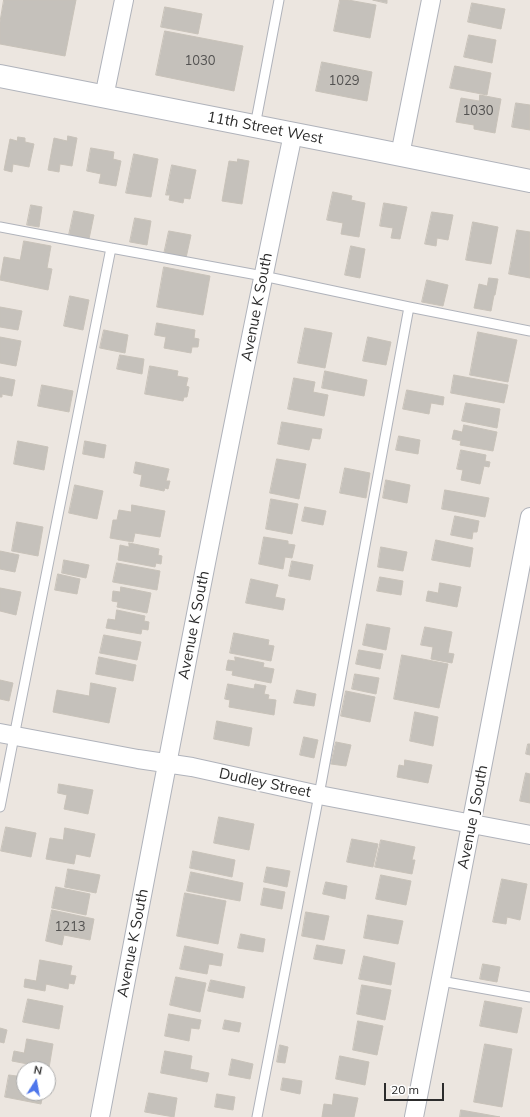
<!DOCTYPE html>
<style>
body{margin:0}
#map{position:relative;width:530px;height:1117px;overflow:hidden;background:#ece6e0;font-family:Mulish,sans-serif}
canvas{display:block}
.north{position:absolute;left:16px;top:1061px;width:40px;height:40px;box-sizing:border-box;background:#fff;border:1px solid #ababab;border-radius:50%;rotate:11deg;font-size:11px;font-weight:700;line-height:16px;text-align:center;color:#2c2c2c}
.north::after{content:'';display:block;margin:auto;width:14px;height:18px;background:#4e76eb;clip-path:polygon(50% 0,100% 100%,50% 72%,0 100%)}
.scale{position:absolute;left:384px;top:1083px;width:60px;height:18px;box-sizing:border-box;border:2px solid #2c2c2c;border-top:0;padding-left:5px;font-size:12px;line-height:14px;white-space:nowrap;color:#2c2c2c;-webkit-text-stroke:3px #fff;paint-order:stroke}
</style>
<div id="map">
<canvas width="530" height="1117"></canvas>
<div class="north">N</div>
<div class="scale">20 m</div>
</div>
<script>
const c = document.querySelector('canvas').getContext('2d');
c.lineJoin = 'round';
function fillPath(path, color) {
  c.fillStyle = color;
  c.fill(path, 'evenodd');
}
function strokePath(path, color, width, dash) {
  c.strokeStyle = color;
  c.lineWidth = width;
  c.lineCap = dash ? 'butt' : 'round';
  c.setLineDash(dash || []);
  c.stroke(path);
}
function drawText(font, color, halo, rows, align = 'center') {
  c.font = font + ' Mulish,sans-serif';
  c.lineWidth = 4;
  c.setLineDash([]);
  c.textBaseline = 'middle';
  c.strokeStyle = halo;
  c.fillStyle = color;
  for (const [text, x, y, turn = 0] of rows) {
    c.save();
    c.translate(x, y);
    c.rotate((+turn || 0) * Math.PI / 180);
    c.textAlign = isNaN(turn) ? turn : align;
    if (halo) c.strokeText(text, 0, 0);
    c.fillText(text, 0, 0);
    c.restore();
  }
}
const building = new Path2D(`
 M4,0H76L65,56L0,44V22Z
 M340,0H348L376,5L370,38L334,31Z
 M373,0H387V3Z
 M472,3L505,9L501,29L468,22Z
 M165,7L202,14L198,34L161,27Z
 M165,31L243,46L234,91L156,75Z
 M469,35L496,40L492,63L464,57Z
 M322,62L372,72L367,101L316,91Z
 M455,66L491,73L487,95L450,88Z
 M480,95L501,99L495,133L474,129V125L456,122L461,98L479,101Z
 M516,103L530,105V130L512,127Z
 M68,136L77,138L72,166L60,164L59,172L48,170L54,138L67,141Z
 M18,137L25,138V142L34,144L29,167L13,164L12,172L4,170L10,139L17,141Z
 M91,148L114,152L113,159L121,161L116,186L99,183L101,174L87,171Z
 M134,154L158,159L151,197L126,193Z
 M238,159L249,161L242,204L222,201L229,161L237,162Z
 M172,165L196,170L190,199L184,198L183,203L169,200L170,195H166Z
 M333,192L352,196L351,200L365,203L359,237L341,234L343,223L327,220Z
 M384,203L407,207L400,239L391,238L393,228L380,226Z
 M31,205L42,207L39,227L27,225Z
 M74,211L94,215L89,239L69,235Z
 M432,212L453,215L448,240L437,238L436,246L425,244Z
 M135,218L151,221L147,245L130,242Z
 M473,222L498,227L491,264L466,260Z
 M517,230L530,232V278L509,274Z
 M169,231L191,235L186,258L164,254Z
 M24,241L51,246L47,268L52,269L48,290L0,280L4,257L20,260Z
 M351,246L365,249L360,278L345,275Z
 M164,267L210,276L203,315L157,307Z
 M489,278L498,279L495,295H494L491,311L474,308L479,284L487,286Z
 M427,280L448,285L443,306L422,302Z
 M70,296L89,300L83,330L64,326Z
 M0,307L22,311L18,330L0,327Z
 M157,323L195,330L194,338L199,339L198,347H192L191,353L164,348L166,337L155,335Z
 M305,328L332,333L325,368L298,363Z
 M104,330L128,335L125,353L100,348Z
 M478,332L517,340L508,382L470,375Z
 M0,337L21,341L16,366L0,363Z
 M368,337L391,342L386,365L363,361Z
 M120,355L144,359L142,374L117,369Z
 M150,366L178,371L177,376L188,378L186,386L189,387L187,397H184L183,401L145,394Z
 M325,371L367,380L364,396L322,388Z
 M454,375L508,385L504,403L451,393Z
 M0,377L15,380L12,396L2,394V397H0Z
 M294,378L315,382L313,392L328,395L324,416L288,409Z
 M42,385L73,391L69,412L38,406Z
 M407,390L444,397L443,405L431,403L429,414L403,409Z
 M466,403L500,409L497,428L462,421Z
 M282,422L322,429L320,439L312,438L309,450L278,444Z
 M464,425L497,432L493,451L460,445L461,441L452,439L454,430L462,432Z
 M399,436L420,440L418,454L396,450Z
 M18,441L48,447L44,470L14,464Z
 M85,441L106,445L104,458L83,454Z
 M461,450L486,455L485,461L490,462L489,467L484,466L480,484L461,480L463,470L457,469Z
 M277,459L306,464L299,499L270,493Z
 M136,462L169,469L166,481H170L168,489L165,488L164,491L140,486L142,475L134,473Z
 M345,468L370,473L366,498L340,493Z
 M386,480L410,485L407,503L383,498Z
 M75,485L103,491L97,519L69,513Z
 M445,490L489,498L485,517L442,509Z
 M271,499L298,504L292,534L266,529Z
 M132,505L165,511L160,537L135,533L133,542L110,538L113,520H117L119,510L131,512Z
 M305,507L326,511L323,525L302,521Z
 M455,516L479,521L477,532H473L472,539L451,535Z
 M17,522L43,527L38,556L12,551Z
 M264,537L288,541V544L295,545L292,558L285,557L283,569L259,564Z
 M436,540L473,548L470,567L432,560Z
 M129,543L159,549L158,555L162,556L161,564L156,563L155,567L118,560L120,545L129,547Z
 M381,547L407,552L403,571L378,567Z
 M0,551L19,555L15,572L0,569Z
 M64,560L89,565L86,578L62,573Z
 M292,561L313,565L310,580L289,576Z
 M117,563L160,571L157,590L113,582Z
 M58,574L80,579L77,594L55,590Z
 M380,577L403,581L401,595L377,591Z
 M251,579L278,585L275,597L285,599L283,610L246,603Z
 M440,583L461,587L457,607L426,601L428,591L438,593Z
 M121,587L151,593L147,613L117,607L118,602L112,601L113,591L120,592Z
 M0,588L21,592L16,615L0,611Z
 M117,610L145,616L144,621L149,622L148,630L142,629L141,634L106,628L108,619L115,620Z
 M367,624L390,628L386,650L363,645Z
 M425,627L452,632L448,653L454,654L452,663L431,659L433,647L421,645Z
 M234,633L269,640L268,645L274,646L271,661L230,653Z
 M104,635L141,642L137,660L100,653Z
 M359,650L383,654L380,669L356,664Z
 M402,655L448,664L439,708L394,699Z
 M99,657L136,665L133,681L96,674Z
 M235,657L264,663L263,667L274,669L271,683L232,675L233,671L226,670L228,660L235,661Z
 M355,674L379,678L376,694L352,689Z
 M0,680L13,683L9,701L0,699Z
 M91,683L116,688L109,723L53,712L57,690L89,696Z
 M228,684L254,689L255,684L266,686L264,694L269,695L268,699L276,700L274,715L229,707L230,700L225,699Z
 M297,690L316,694L314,706L294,703Z
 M346,691L375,697L370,722L341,716Z
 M415,712L438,717L433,746L410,741Z
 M217,721L252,728L249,746L214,739Z
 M304,737L318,740L314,758L300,755Z
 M336,742L351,745L346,766L331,764Z
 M528,744H530V755L526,754Z
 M405,760L432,765L428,783L397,777L399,765L404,766Z
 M526,773L530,774V803L520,801Z
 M59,784L93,790L88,814L64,809L67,795L58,793Z
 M219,817L254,824L249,850L214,843Z
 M6,827L36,833L31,857L1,851Z
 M65,828L95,834L90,857L76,854L74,864L46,859L50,838L63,840Z
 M352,839L378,844L373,867L347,862Z
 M381,840L415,847L412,860H415L412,874L375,867Z
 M193,851L235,860L232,877L190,868Z
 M267,867L290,871L287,887L264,882Z
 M68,869L100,875L96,893L65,887Z
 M191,872L243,883L240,901L187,891Z
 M381,875L411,881L406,905L376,899Z
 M502,879L527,884L520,920L507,917L506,924L493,922Z
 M326,882L347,886L345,899L323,894Z
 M56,887L90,894L86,915L52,908Z
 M264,888L285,892L282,909L261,905Z
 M185,893L226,901L218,944L177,936Z
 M52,910L94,919L90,940L64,935L62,945L46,941Z
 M306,912L329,916L324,940L302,936Z
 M368,915L403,921L398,944L364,938Z
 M241,934L265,939L263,952L238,948Z
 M317,945L345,950L342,964L314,959Z
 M185,946L223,954L221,966L209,964L207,974L180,969Z
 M364,956L395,963L391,985L359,979Z
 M40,960L72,966L70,975L76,976L74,984L69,983L68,989L46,984L45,991L24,987L25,979L36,981Z
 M483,964L500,967L497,982L480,979Z
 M176,977L206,983L200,1012L170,1005Z
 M211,980L245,987L243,998L208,991Z
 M362,985L391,990L385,1020L357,1014Z
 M28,999L63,1006L59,1029L23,1022Z
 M485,1001L522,1008L517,1033L480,1026Z
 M169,1014L201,1020L199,1029L191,1028L189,1041L165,1036Z
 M225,1020L241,1023L239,1032L223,1029Z
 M358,1021L383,1026L377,1055L353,1050Z
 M0,1028L7,1030L4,1043L0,1042Z
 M27,1039L53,1044L49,1068L12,1061L14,1051L24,1053Z
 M485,1044L512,1049L502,1107L474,1102Z
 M280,1045L288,1047L285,1063L277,1062Z
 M165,1051L192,1056L190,1069L209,1073L207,1082L161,1073Z
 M340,1056L369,1062L365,1085L336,1079Z
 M232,1059L253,1064L250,1079L229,1075Z
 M9,1075L24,1077V1093H43L41,1104L5,1097Z
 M283,1078L302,1081L300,1094L281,1090Z
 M149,1093L177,1098L174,1117L145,1112Z
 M217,1094L235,1097L233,1110L215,1107Z
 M334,1094L358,1098L354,1117H322L324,1104L332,1105Z
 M461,1110L500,1117H460Z`);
fillPath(building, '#c5c1bb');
strokePath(building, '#c8c2b9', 1);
const lane = new Path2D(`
 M255,126L279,0
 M0,227L111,248L263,276L409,307L530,331
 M0,807L111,248
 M441,981L530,997
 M257,1117L322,779L409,307`);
const street = new Path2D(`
 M104,97L124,0
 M400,155L431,0
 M0,733L138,759L192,767L319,795L530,835
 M100,1117C162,789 224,461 293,134
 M414,1117L476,799L530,517`);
const secondary = new Path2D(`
 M0,76L371,149L530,181`);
strokePath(lane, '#b0b3bb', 11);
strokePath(street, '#b0b3bb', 20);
strokePath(secondary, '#b0b3bb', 24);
strokePath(lane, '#fff', 9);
strokePath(street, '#fff', 18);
strokePath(secondary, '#fff', 22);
drawText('13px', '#525150', null, [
 ["1030",200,61],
 ["1029",344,81],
 ["1030",478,111],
 ["1213",70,927]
]);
drawText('15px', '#2c2c2c', '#fff', [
 ["11th Street West",265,128,11],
 ["Avenue K South",257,307,-79],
 ["Avenue K South",194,625,-79],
 ["Dudley Street",265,783,12],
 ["Avenue J South",473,817,-79],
 ["Avenue K South",133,943,-79]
]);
</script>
